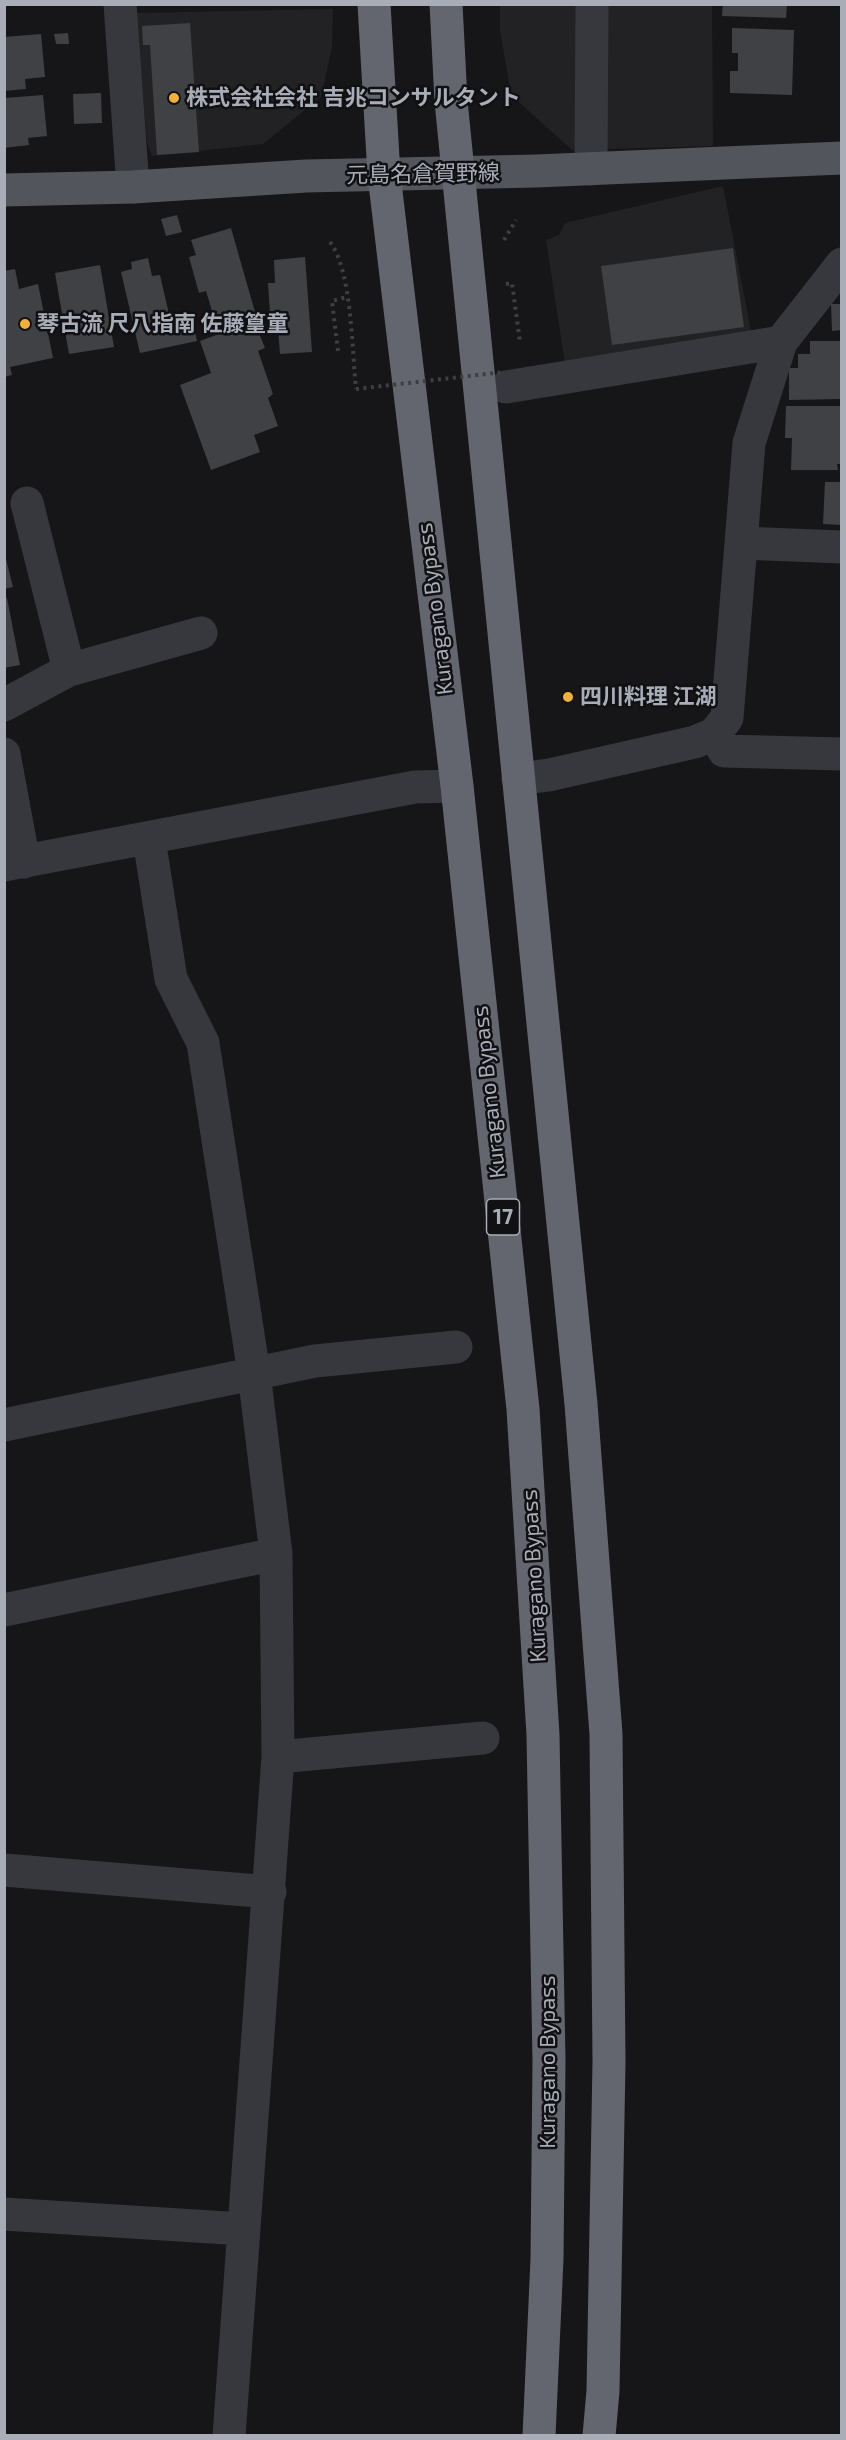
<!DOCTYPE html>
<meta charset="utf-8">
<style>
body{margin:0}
#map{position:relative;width:846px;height:2440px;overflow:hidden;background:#161618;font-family:"Exo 2",sans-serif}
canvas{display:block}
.frame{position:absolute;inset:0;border:6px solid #a8adb8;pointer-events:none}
</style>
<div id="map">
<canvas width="846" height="2440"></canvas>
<div class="frame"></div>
</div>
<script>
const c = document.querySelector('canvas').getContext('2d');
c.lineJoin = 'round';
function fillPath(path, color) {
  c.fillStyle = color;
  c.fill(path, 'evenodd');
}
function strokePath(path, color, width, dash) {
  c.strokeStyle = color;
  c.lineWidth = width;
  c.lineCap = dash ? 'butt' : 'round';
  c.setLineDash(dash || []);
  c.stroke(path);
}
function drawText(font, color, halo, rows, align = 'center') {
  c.font = font + ' "Exo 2","Noto Sans JP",sans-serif';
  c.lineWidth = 5;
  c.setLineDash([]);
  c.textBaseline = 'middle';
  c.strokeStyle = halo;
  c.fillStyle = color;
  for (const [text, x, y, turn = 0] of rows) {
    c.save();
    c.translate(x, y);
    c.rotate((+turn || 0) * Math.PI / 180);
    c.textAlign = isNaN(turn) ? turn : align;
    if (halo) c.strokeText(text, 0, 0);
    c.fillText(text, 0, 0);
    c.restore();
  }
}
fillPath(new Path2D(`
 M500,5H712L713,146L572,150L511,95L500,30Z
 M333,9L332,47L321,97L263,144L152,156L147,143L136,13Z
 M723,186L752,336L565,364L546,240L559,235L565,223Z`), '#222225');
fillPath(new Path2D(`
 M723,4H787L786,18L722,16Z
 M190,23L199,152L157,155L150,45H143L142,26Z
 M732,28L794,30L792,95L730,93V71H738V53H732Z
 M68,33L69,44H56L54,34Z
 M41,34L45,77L25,79L26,89L4,91V37Z
 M101,93L102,123L74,124L73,94Z
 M43,95L47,136L28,138L29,145L4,148V98Z
 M177,215L182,232L166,236L161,219Z
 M231,228L255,312L216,324L206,291L199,293L189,257L196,255L191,240Z
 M733,248L744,327L612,345L601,266Z
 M305,257L312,352L280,354L278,329H271L268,283H275L274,260Z
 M148,258L152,276L160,275L171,323L192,318L197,341L140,353L121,272L132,269L131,262Z
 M100,265L114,347L69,354L55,273Z
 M15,269L19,289L38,284L53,358L10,367L12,375L4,377V271Z
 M831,304H842V330L832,331Z
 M254,321L265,348L258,351L273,394L268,398L278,426L254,435L260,452L211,470L180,385L211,373L200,341Z
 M810,341H842V399L789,400V368H798V354H810Z
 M786,406H842V464H837L838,470H791L792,438H785Z
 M825,482H842V525L823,524Z
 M4,551L13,587L4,589Z
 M4,598H7L20,665L4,668Z`), '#404145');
strokePath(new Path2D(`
 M504,240L516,220
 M330,242C352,271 352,351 356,389
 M506,284L512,283L520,342
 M338,351L332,301L347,297`), '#3d3f44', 4, [3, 4.5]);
strokePath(new Path2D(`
 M120,4L133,187
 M591,169L592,4
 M506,387L781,342
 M27,503L69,670
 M741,543L842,547
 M4,705L69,670L201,633
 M714,734L724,751L842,754
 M4,754L24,862
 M518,779L549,775L695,742L714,734L727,718L749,443L781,342L842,264
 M149,839L171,979L203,1043L254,1373L276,1554L278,1757L229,2436
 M4,865L415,787L457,786
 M4,1425L315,1361L456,1347
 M4,1610L276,1554
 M278,1757L483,1738
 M4,1870L270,1892
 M4,2214L243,2229`), '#37383d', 33);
strokePath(new Path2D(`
 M4,190L133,187L306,176L536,171L842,158`), '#53555c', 33);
strokePath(new Path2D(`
 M374,4L384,175L457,786L523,1409L543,1735L549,2061L547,2259L539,2436
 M446,4L451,101L581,1404L606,1734L609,2062L603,2391L599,2436`), '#63666e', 33);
strokePath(new Path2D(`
 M356,389L504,372`), '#3d3f44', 4, [3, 4.5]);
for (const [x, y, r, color] of [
 [174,98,6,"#f2b134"],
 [25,324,6,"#f2b134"],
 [568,697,6,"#f2b134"]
]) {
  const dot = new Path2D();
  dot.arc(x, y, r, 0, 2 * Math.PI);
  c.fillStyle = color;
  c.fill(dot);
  strokePath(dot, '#111113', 2);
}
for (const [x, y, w] of [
 [503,1217,33]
]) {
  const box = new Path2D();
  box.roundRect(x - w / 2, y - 18, w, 36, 4.5);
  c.fillStyle = '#111113';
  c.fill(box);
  strokePath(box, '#a8adb8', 1.5);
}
drawText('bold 21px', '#a8adb8', null, [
 ["17",503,1217]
]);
drawText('bold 22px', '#a8adb8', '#111113', [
 ["株式会社会社 吉兆コンサルタント",186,98],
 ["琴古流 尺八指南 佐藤篁童",37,324],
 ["四川料理 江湖",580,697]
], 'left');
drawText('22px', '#a8adb8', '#111113', [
 ["元島名倉賀野線",423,174,-1],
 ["Kuragano Bypass",435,609,-97],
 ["Kuragano Bypass",489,1092,-96],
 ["Kuragano Bypass",534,1576,-93],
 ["Kuragano Bypass",548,2062,-90]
]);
</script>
